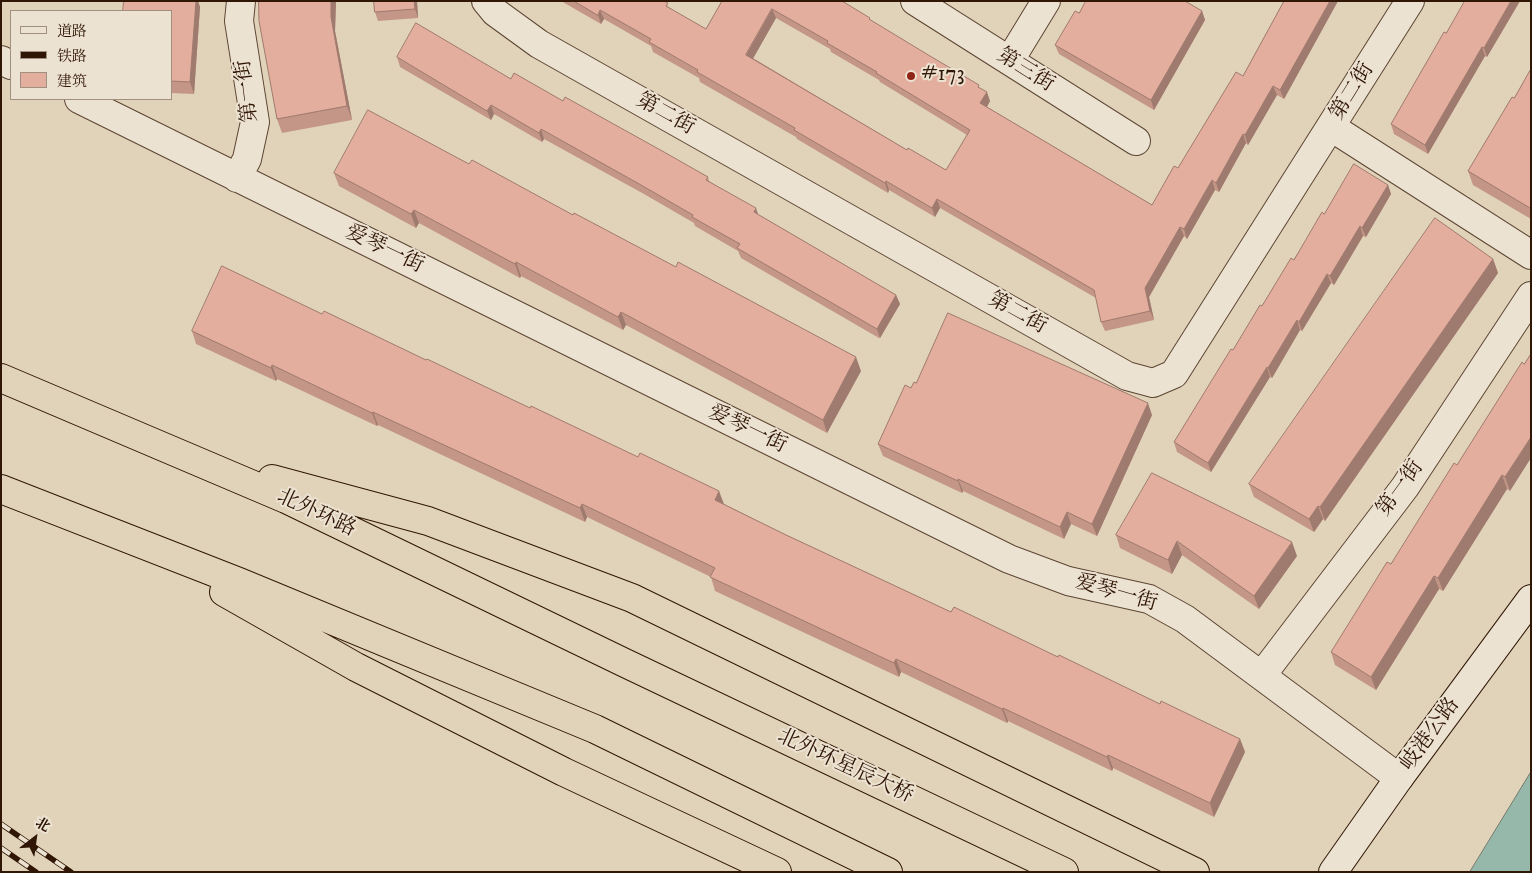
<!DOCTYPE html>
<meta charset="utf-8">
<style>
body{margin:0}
#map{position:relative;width:1532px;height:873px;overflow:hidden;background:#e1d3ba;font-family:"IM FELL DW Pica","Noto Serif SC",serif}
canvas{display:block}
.frame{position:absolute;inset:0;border:2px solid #301604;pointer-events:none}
.legend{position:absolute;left:10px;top:10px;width:162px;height:90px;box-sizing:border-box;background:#ece2d2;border:1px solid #a19080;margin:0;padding:6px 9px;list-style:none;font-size:15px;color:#301604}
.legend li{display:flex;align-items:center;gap:10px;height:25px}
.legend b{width:25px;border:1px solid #a19080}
.north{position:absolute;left:10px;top:813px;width:50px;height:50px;-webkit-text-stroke:4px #ece2d2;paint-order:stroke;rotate:30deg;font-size:14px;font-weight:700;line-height:20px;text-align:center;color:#301604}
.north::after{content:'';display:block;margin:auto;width:18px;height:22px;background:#301604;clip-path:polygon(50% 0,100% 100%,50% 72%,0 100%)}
</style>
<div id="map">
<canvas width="1532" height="873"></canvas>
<div class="frame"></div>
<ul class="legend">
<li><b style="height:6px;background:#ece2d2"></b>道路</li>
<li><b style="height:6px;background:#301604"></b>铁路</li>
<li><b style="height:14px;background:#e3ae9d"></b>建筑</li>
</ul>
<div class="north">北</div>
</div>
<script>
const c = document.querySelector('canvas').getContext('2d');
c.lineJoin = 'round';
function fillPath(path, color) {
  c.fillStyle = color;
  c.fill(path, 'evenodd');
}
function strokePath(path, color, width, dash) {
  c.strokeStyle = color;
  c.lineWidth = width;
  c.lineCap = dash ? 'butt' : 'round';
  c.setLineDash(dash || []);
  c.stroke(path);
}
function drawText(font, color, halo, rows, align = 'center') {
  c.font = font + ' "IM FELL DW Pica","Noto Serif SC",serif';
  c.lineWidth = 4;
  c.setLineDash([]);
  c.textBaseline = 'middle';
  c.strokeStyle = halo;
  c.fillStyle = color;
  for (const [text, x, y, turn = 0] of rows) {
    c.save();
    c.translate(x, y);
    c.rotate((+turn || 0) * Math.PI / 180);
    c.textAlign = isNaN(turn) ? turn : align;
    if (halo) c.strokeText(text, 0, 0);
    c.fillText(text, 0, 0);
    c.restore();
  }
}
const water = new Path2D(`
 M1531,772V872H1470Z`);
fillPath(water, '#95b8ab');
strokePath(water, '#6d7768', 1);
const minor = new Path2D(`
 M486,1L495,12L539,44L1127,376L1153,383L1174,374L1410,1
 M915,1L1136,141
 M1,60L11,65
 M1010,60L1046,1
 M79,99L1009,559L1068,581L1149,599L1185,619L1399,778
 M1331,127L1531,255
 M237,178L247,159L255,122L239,21L241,1
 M1262,675L1405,487L1531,296`);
const secondary = new Path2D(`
 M1333,872L1399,778L1531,599`);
const trunk = new Path2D(`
 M1,378L286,499L625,663L1064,872
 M272,479L428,521L632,598L1195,872
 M1,489L239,582L595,729L888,872
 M224,592L356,667L564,772L777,872`);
strokePath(minor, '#5c4532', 30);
strokePath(secondary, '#301604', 30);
strokePath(trunk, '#301604', 30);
strokePath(minor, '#ece2d2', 28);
strokePath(secondary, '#ece2d2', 28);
strokePath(trunk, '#e1d3ba', 28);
const rail = new Path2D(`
 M1,824L71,872
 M1,848L36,872`);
strokePath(rail, '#301604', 5.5);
strokePath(rail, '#ece2d2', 4, [11]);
fillPath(new Path2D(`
 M124,1H198L200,7L194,94L171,93V11Z
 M259,1H336L335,31L352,120L282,133L277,119Z
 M374,1H417L418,18L378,21L375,12Z
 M561,1H664L670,9L706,29L722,1L870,20L980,88L990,101L987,107L1152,205L1243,76L1284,1H1338L1284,99L1277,95L1248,145L1246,143L1219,192L1215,190L1187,239L1184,236L1149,297L1154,320L1105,331L1101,322L1096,298L940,208L935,217L889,190L888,193L797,139L796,137L700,82L699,78L653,52L651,46L604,19L601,24ZM776,18L830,49L831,52L879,80L880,82L967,135L946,170L907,150L753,58Z
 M1520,1L1487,57L1485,56L1428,154L1394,134L1391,124L1446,33Z
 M1202,11L1205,20L1154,110L1059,54L1055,45L1079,13Z
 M397,57L511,79L563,101L708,177L709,181L759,215L896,295L900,304L880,338H879L741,258L738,251L695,226L694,223L644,194L544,139L542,142L494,114L491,120L400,67Z
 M1531,69V219L1473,185L1468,171L1514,98Z
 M469,164L861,371L827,433L626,325L623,330L521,276L520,278L419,223L416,228L339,186L334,173Z
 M1388,185L1391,194L1366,237L1363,236L1334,285L1331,283L1302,331L1300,330L1272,378L1270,377L1211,472L1177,452L1174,442L1233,350L1324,214Z
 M1493,259L1498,273L1325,521L1323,519L1314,532L1254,497L1249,484Z
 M192,331L724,504L784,534L951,612L1058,657L1160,704L1240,739L1245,752L1214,817L1113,768L1112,771L1008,721L1007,723L901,672L899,677L715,591L711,577L587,517L585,522L378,425L377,426L277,379L276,381L196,344Z
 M1524,364L1510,491L1507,489L1443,591L1439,589L1376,690L1335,665L1331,652L1391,564Z
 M916,383L1152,415L1097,536L1071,524L1064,539L963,491L962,493L883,456L878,444Z
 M1116,535L1297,556L1259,609L1182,555L1172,574L1120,548Z`), '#c39687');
fillPath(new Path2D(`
 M196,1H198L200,7L194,94L190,82Z
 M331,1H336L335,31L352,120L347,106L331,17Z
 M414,1H417L418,18L415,9Z
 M1330,1H1338L1284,99L1280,90Z
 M1511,1H1520L1487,57L1484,48Z
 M772,9L776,18L750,64L746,55Z
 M600,10L604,19L601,24L598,15Z
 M1202,11L1205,20L1154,110L1151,100Z
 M1482,47L1485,56L1428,154L1425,145Z
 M1273,86L1277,95L1248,145L1245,135Z
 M987,92L990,101L984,112L980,103Z
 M491,105L494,114L491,120L487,111Z
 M541,129L544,139L542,142L539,133Z
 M1243,134L1246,143L1219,192L1216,183Z
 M1212,180L1215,190L1187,239L1184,229Z
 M886,181L889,190L888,193L885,183Z
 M1388,185L1391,194L1366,237L1362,228Z
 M937,199L940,208L935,217L932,208Z
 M756,208L759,217L754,212Z
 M414,210L419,223L416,228L411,214Z
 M1360,226L1363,236L1334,285L1330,276Z
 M1180,227L1184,236L1149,297L1154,320L1150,311L1145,288Z
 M1493,259L1498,273L1325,521L1320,507Z
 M516,262L521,276L520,278L515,264Z
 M1327,274L1331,283L1302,331L1299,322Z
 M896,295L900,304L880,338L877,329Z
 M621,312L626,325L623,330L618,317Z
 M1297,320L1300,330L1272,378L1268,368Z
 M856,357L861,371L827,433L823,420Z
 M272,365L277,379L276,381L271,368Z
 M1267,367L1270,377L1211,472L1208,463Z
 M1148,403L1152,415L1097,536L1092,524Z
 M373,412L378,425L377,426L372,413Z
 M1531,437V458L1510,491L1505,477Z
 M1502,475L1507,489L1443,591L1438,578Z
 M958,479L963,491L962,493L958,481Z
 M719,491L724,504L719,514L715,500Z
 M582,504L587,517L585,522L580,508Z
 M1318,506L1323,519L1314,532L1309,519Z
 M1067,512L1071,524L1064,539L1060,527Z
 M1177,541L1182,555L1172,574L1168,560Z
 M1292,542L1297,556L1259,609L1254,596Z
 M1434,576L1439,589L1376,690L1371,677Z
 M896,659L901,672L899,677L894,663Z
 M1003,708L1008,721L1007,723L1002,709Z
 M1240,739L1245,752L1214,817L1210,803Z
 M1108,755L1113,768L1112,771L1107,757Z`), '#9f7a6e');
const building = new Path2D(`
 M124,1H196L190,82L171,81V11H123Z
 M259,1H331V17L347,106L277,119L259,21Z
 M374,1H414L415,9L375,12Z
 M574,1H664L668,3L666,6L706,29L722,1H842L870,18L869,19L930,56L979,85L978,87L987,92L980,103L1152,205L1174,166L1178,168L1236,72L1243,76L1284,1H1330L1280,90L1273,86L1245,135L1243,134L1216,183L1212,180L1184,229L1180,227L1145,288L1150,311L1101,322L1094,290L937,199L932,208L886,181L885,183L794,130L795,128L697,72L698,70L649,42L651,39L600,10L598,15ZM772,9L828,41L827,43L877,72L876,73L970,130L946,170L908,148L907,150L746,55Z
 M1086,1H1185L1202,11L1151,100L1055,45L1075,11L1079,13Z
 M1465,1H1511L1484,48L1482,47L1425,145L1391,124L1444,32L1446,33Z
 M416,23L511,79L514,73L563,101L565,97L664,152L708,177L706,180L756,208L754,212L896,295L877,329L737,248L740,244L692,217L693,215L641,185L541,129L539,133L491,105L487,111L397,57Z
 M1531,69V206L1530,208L1468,171L1512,97L1514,98Z
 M368,110L469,164L472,160L573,215L574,213L676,267L678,262L856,357L823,420L621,312L618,317L516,262L515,264L414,210L411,214L334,173Z
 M1354,164L1388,185L1362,228L1360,226L1330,276L1327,274L1299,322L1297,320L1268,368L1267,367L1208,463L1174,442L1231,349L1233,350L1260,305L1262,306L1291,258L1294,260L1322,212L1324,214Z
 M1435,218L1493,259L1320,507L1318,506L1309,519L1249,484Z
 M222,266L322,314L324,311L426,360L427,359L530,408L531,406L638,457L640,453L719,491L715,500L784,534L951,612L954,607L1058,657L1059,655L1160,704L1161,701L1240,739L1210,803L1108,755L1107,757L1003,708L1002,709L896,659L894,663L710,577L715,568L582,504L580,508L373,412L372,413L272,365L271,368L192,331Z
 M948,313L1148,403L1092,524L1067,512L1060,527L958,479V481L878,444L905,385L911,388L914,382L916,383Z
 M1531,354V437L1505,477L1502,475L1438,578L1434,576L1371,677L1331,652L1387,562L1391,564L1454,463L1457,465L1522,362L1524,364Z
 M1152,473L1292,542L1254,596L1177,541L1168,560L1116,535Z`);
fillPath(building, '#e3ae9d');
strokePath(building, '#9f7a6e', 1);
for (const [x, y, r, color] of [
 [911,76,5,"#8f2418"]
]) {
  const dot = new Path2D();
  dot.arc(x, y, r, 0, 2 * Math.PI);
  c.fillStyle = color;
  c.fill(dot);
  strokePath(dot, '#ece2d2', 2);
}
drawText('21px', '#301604', '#ece2d2', [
 ["第三街",1025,71,32],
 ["第一街",248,91,-97],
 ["第二街",1353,92,-58],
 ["第二街",665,115,29],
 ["爱琴一街",384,250,26],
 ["第二街",1017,314,29],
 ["爱琴一街",747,430,26],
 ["第一街",1401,489,-54],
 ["北外环路",316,514,25],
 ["爱琴一街",1116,594,16],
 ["岐港公路",1431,735,-54],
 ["北外环星辰大桥",845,767,25]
]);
drawText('21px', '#301604', '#ece2d2', [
 ["#173",921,76]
], 'left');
</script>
